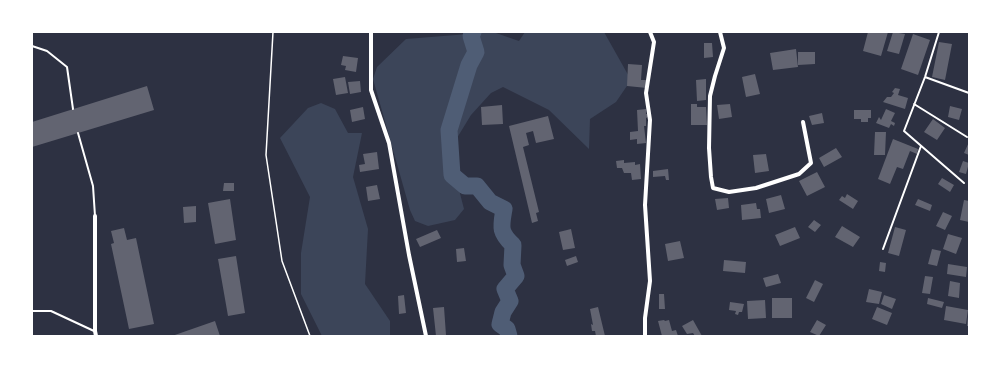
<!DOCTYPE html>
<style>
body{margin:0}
#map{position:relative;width:1001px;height:368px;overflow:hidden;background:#2d3142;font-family:Montserrat,sans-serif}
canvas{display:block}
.frame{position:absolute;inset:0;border:33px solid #fff;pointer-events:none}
</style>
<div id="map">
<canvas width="1001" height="368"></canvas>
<div class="frame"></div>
</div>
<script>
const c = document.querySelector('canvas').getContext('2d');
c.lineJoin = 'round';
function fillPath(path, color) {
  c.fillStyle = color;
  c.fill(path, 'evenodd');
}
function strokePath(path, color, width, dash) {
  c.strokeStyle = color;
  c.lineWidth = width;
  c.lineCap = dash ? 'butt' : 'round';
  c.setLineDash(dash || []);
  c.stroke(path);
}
fillPath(new Path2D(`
 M493,32L519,41L525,32H604L631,80L616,102L590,119L589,149L549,110L503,87L491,93L471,115L449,151L464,209L455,220L428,226L415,221L410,210L373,79L377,67L406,39Z
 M321,103L335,109L348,133H362L353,177L368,229L365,284L390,321V336H322L301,294V253L310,197L280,138L308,108Z`), '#3c4559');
strokePath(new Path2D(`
 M473,32L471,36L476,52L469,65L449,130L452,175L465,186H477L490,202L504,209C501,227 499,232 513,245L512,265L516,276L505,289L510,301L503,312L500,324L507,329L509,336`), '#4f5d75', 17);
fillPath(new Path2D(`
 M868,32H888L881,56L863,51Z
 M893,32L905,34L899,54L887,51Z
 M913,34L930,40L918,75L901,69Z
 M939,42L952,44L945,80L932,77Z
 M704,43H712L713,57L704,58Z
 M796,49L798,67L773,70L770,53Z
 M798,52H815V64L798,65Z
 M343,56L358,58L356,72L345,70L346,66L341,65Z
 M628,64L642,65L641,80H647V88L627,86Z
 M755,74L760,94L746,97L742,77Z
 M345,77L348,93L336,95L333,79Z
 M706,79V100L697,101L696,80Z
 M360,81L361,92L350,94L348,82Z
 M147,86L154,110L32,147V122Z
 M895,88L900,89L898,95L908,98L905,109L883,102L887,97H891L894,93L892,92Z
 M691,104H697V107H706L707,125H691Z
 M730,104L732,117L719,119L717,105Z
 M502,105L503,124L482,125L481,107Z
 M950,106L962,109L959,120L948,117Z
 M363,107L365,119L352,122L350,110Z
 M646,109V114H648V117L646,118V126H644L646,143L637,144V139L630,140V132L638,131L637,110Z
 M886,109L895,113L891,121L895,123L894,126L891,124L889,128L876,123L879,117L881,120Z
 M854,110H871V118H868V122H861V119H854Z
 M822,113L824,123L812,125L809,116Z
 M548,116L554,139L536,143L533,131L526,133L529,145L523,147L539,212L536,213L538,221L532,223L509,126Z
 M933,119L945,128L937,140L924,132Z
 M875,132H886L885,155H874Z
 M893,139L918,149L917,154L910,151L903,169L897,167L890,184L878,179Z
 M969,142V155L964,153Z
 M836,148L842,157L824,167L819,158Z
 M377,152L379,169L360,172L359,165L365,164L363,154Z
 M766,154L769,171L755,173L753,155Z
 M624,160V163L635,162V165L640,164L641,179L632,180L631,173H624L622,168H617L616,161Z
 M963,161L969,163L966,174L959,172Z
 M668,169L669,180H666L665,176L653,177V171Z
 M817,172L825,187L807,196L799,181Z
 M942,178L954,185L950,192L938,184Z
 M224,183H234V191H223Z
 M377,185L380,199L368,201L366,187Z
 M847,194L858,201L853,209L839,200L842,196L845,198Z
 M781,195L785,209L769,213L766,199Z
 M728,198L729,208L717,210L715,199Z
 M230,199L236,240L215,244L208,203Z
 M918,199L932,205L930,211L915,205Z
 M964,200L969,201V222L960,220Z
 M756,203L757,209H760L761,218L742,220L741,205Z
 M196,206V222L184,223L183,207Z
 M943,212L952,216L945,230L936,226Z
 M814,220L821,225L815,232L808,227Z
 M842,226L860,237L853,247L835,237Z
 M795,227L800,238L780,246L775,235Z
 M895,227L906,230L899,256L888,253Z
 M124,228L127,240L136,238L154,324L129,329L111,244L114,243L111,231Z
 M571,229L575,248L563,250L559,232Z
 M437,230L441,238L420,247L416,239Z
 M948,234L962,238L956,254L943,249Z
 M680,241L684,258L668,261L665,244Z
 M464,248L466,261L457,262L456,249Z
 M932,249L941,251L937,266L928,264Z
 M236,256L245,313L228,316L218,259Z
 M576,256L578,262L567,266L565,260Z
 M724,260L746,262L745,273L723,271Z
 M880,262L886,263L885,272L879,271Z
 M948,264L967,267L966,277L947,274Z
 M778,274L781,283L766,287L763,278Z
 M925,276L933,277L930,294L922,293Z
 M815,280L823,284L814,302L806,298Z
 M950,281L960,283L959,298L948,296Z
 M869,289L882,292L879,304L866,302Z
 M659,294H664L665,309H659Z
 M404,295L406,313L399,314L398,296Z
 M884,295L896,299L892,309L881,304Z
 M772,298H792V318H772Z
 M928,298L944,302L942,308L927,304Z
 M765,300L766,318L748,319L747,301Z
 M730,302L744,304L742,312H739L738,315L735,314L736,311L729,310Z
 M946,306L968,310L966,324L944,320Z
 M444,307L446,335L436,336L433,308Z
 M598,307L605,336H596L595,331H592L591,324L593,325L590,309Z
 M877,307L892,313L887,325L872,319Z
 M968,316H969V326H967Z
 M664,320L665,321L669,320L672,331L676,330L678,336H662L658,321Z
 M693,320L702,336H695L693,333L687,334L682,326Z
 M817,320L826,325L819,336L810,332Z
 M215,321L220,336H172Z`), '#626471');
strokePath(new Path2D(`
 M273,32L266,155L282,261L310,336`), '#fff', 1.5);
strokePath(new Path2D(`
 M939,32L925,77L904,131L964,183
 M32,46L47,51L67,67L73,109
 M925,77L969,93
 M914,104L967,137
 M78,133L93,186L95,216
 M883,249L921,146
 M32,311H51L94,331`), '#fff', 2);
strokePath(new Path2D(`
 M371,32V90L389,143L409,255L426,336
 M720,32L724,48L715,76L710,96L709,148L711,177L713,188L729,192L756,188L799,174L811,163L803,122
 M95,216V331L96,336
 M645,336V318L650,281L645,205L650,120L646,93L654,42L650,32`), '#fff', 4);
</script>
